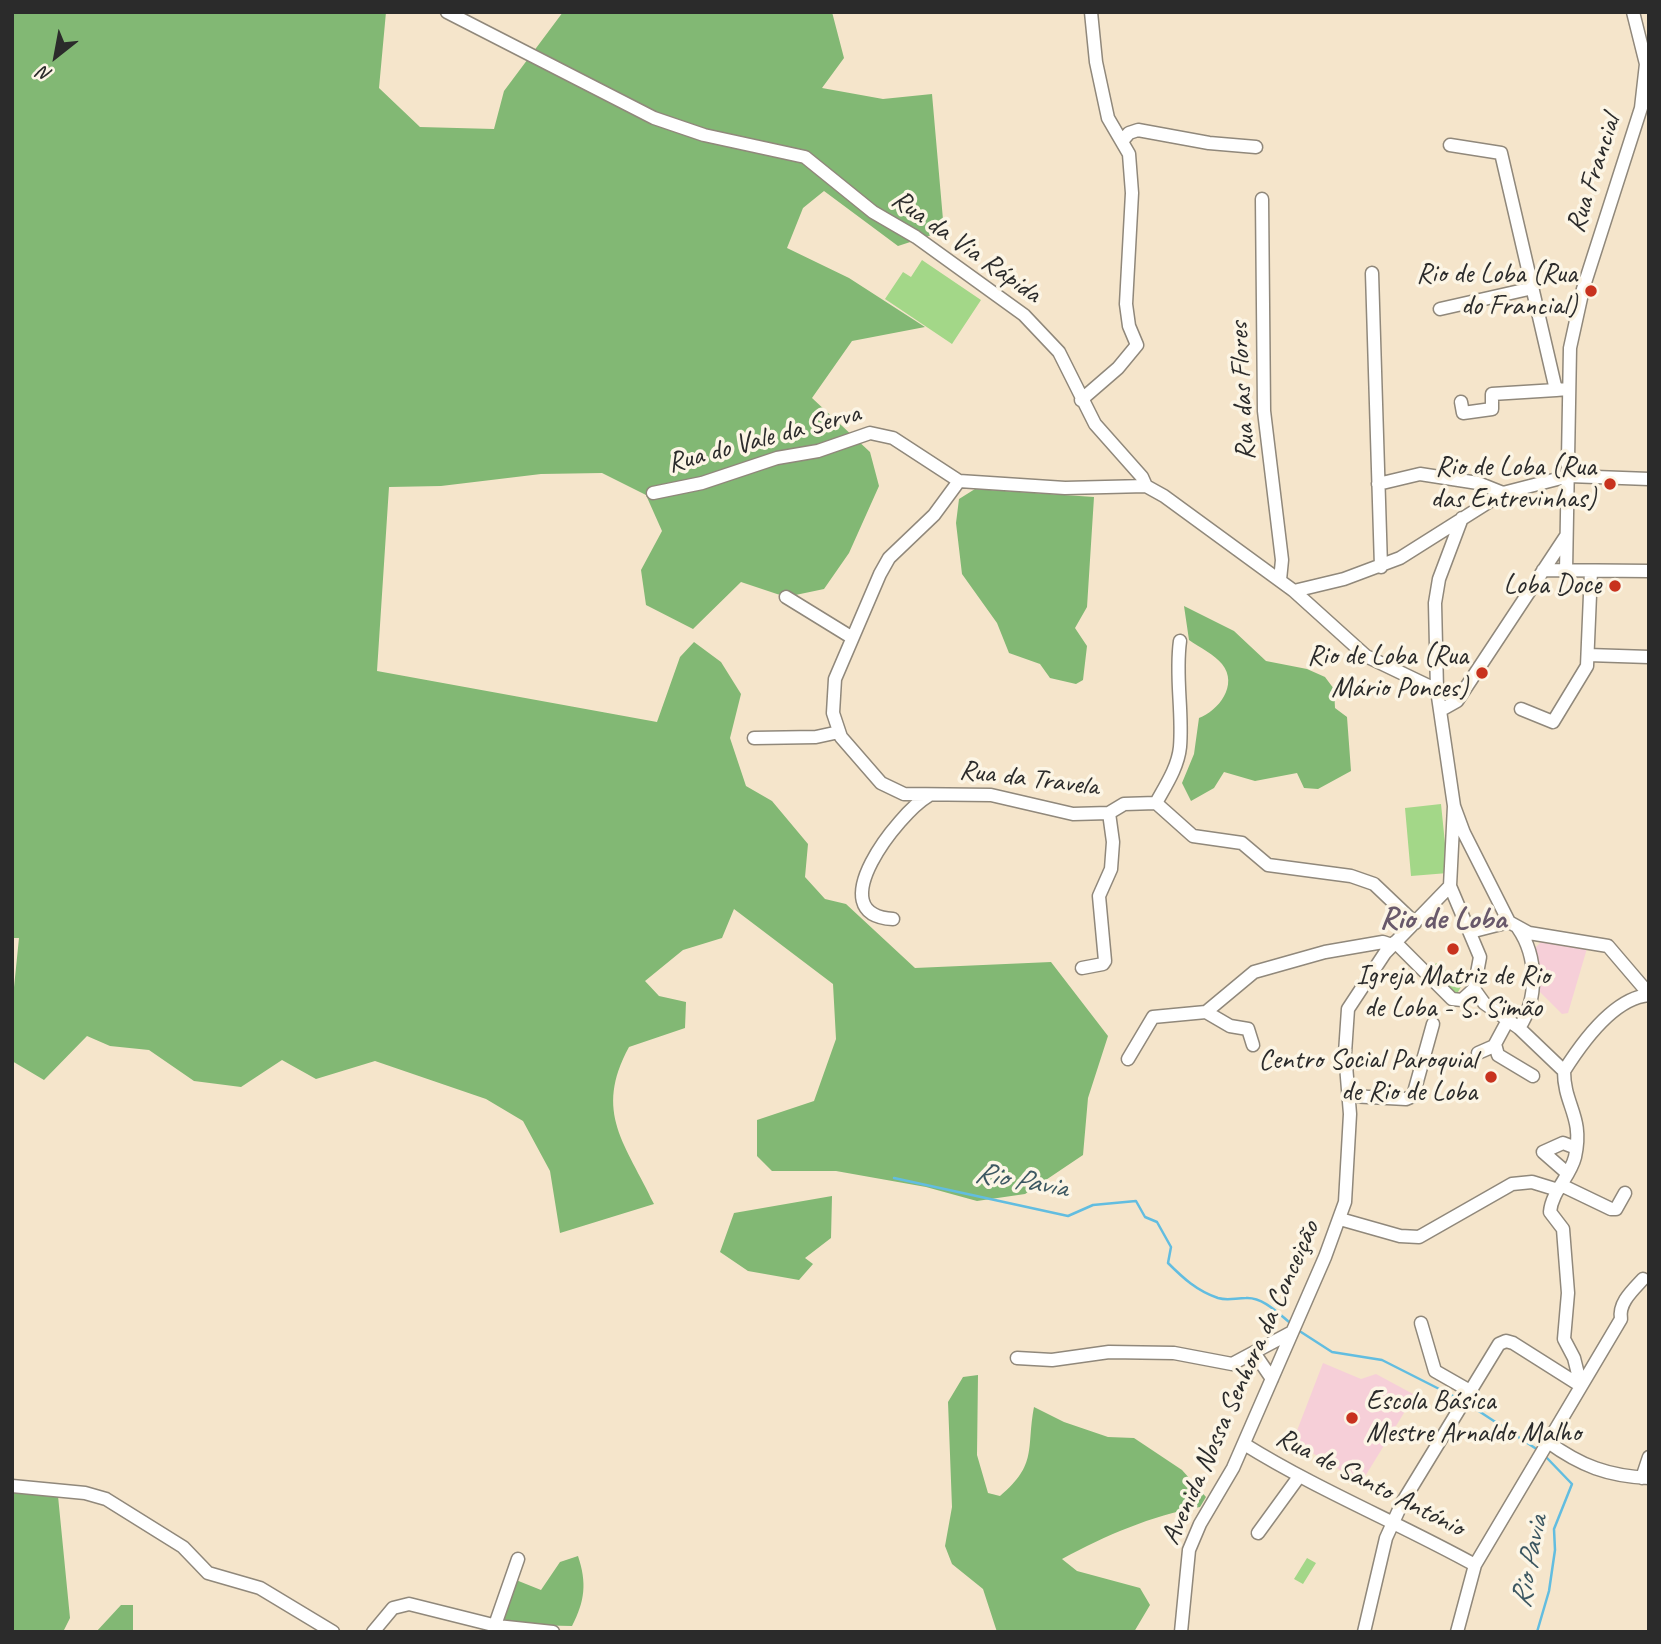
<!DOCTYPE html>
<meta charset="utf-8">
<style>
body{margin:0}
#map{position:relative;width:1661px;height:1644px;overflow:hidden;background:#f5e5cb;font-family:Caveat,sans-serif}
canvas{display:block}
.frame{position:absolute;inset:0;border:14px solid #2b2b2b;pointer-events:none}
.north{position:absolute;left:21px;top:21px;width:70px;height:70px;-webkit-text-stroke:5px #fcf5e5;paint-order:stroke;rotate:211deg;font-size:19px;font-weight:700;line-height:28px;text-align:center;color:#2b2b2b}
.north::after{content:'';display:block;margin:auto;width:24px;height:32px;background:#2b2b2b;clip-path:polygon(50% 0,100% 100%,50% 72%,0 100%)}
</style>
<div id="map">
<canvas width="1661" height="1644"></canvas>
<div class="frame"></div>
<div class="north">N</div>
</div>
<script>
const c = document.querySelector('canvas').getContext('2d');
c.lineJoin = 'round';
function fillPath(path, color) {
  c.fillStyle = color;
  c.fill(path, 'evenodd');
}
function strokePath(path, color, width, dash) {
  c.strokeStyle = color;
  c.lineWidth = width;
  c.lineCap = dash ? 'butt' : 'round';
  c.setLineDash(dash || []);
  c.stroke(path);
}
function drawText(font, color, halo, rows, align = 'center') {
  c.font = font + ' Caveat,sans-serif';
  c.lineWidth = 7;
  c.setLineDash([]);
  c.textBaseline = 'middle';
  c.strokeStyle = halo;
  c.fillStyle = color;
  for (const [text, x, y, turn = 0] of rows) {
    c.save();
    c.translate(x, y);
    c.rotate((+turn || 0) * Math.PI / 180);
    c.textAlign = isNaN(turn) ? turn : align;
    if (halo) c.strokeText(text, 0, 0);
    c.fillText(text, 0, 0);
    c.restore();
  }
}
fillPath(new Path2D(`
 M1541,942L1588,945L1568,1013L1562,1014L1535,987L1531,952Z
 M1323,1363L1361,1379L1376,1374L1415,1395L1361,1483L1293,1441Z`), '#f6cfd8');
fillPath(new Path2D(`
 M922,260L981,300L952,344L885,299L903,272L911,277Z
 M1441,804L1448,873L1411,876L1405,808Z
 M1436,963L1446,970L1443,976L1461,987L1455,997L1429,974Z
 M1307,1558L1316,1563L1303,1584L1294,1579Z`), '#a3d788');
fillPath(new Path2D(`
 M12,12H386L379,88L420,127L494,129L504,91L563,12H832L844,58L822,88L883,99L932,94L944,231L898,246L824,191L803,208L787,248L849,278L925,327L852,341L812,398L870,452L879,486L849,553L824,589L786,597L741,582L693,629L646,605L641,570L662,531L646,495L602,473L541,474L441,486L389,487L377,671L657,722L680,657L694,642L721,662L741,694L730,738L746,786L772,801L808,844L805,877L825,899L846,904L915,968L1051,962L1108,1036L1088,1098L1083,1155L1025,1194L977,1201L926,1187L836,1171H772L757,1156V1120L814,1101L836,1039L833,984L734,909L722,938L683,950L645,981L659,996L686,1002L685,1028L629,1047C593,1113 626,1144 654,1204L560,1233L550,1171L523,1121L486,1099L375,1061L316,1079L282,1060L241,1087L194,1081L149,1050L110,1046L87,1036L44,1080L12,1061V1007L19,938H12Z
 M975,489L1094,497L1087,607L1075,628L1087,646L1083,680L1076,684L1050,678L1040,664L1009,653L997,623L962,574L956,523L959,499Z
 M1184,606L1234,631L1266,661L1307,669L1325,677L1334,689L1335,708L1347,717L1351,771L1318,789L1304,788L1297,773L1255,781L1224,772L1214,788L1191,801L1182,783L1194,754L1199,718C1218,711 1239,685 1222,664C1215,655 1199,647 1189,640Z
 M832,1196L831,1238L805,1258L813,1264L799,1280L748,1271L720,1252L734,1213Z
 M978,1375L977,1455L988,1493L1000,1496C1038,1464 1026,1449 1034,1407L1064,1422L1108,1437L1134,1438L1182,1470L1206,1497L1200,1507C1150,1516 1107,1535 1062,1559L1077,1571L1140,1588L1150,1605L1134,1632H997L983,1589L952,1564L945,1546L952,1507L948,1402L963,1377Z
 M12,1492L58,1496L70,1618L63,1632H12Z
 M578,1556C587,1583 585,1601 572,1626L527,1625L501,1620L516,1580L541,1590L560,1562Z
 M121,1605H133V1632H96Z`), '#82b874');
strokePath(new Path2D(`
 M894,1178L1068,1216L1093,1205L1136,1201L1145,1217L1157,1222L1171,1247L1168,1263C1183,1278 1197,1291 1218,1298C1228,1301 1235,1298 1246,1298C1262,1297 1277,1312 1289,1322
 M1301,1332L1332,1352L1382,1360L1459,1399
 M1468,1404L1538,1450
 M1537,1632L1549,1591L1555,1550L1554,1529L1572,1484L1546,1457`), '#62bde0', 2.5);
const minor = new Path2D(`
 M447,12L654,118L704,135L805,157L873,212L916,237L1024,315L1059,352L1095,424L1142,477L1146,486L1164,496L1294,591L1366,656L1437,690
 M1123,140L1129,133L1138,130L1209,143L1256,147
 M1450,145L1501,153L1556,390L1567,389
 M1262,199L1264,411L1282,560L1280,580
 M1372,273L1381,567
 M1440,309L1533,288
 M1081,400L1118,368L1137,345L1129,326L1126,304L1132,193L1129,154L1108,118L1096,62L1091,12
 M1461,402L1463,413L1492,409V394L1556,390
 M959,481L934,515L889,558L880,574L835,679L833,713L841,737L881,783L904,794L991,795L1073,814L1109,813L1124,804L1156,803L1193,836L1242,843L1268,865L1351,876L1374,884L1415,923
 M959,481L1065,488L1146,486
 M1378,484L1420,474L1478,483L1503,493
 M653,493L702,483L777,458L818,451L870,433L893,438L959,481
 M1462,518L1439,579L1435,603L1437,690L1454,806L1464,833L1509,922L1529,933L1608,946L1649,994
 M1543,570L1649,571
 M1566,571L1570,348L1583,289L1641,108L1646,64L1633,12
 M1294,591L1344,579L1400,558L1503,493L1569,476L1649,479
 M786,597L851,637
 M1588,655L1649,657
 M1521,709L1553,722L1587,666L1591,571
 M1441,710L1457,701L1566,536
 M754,738L816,737L839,732
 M1156,803C1166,785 1178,767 1180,747C1183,711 1175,677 1180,641
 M893,919C818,915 899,813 928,796
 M1518,928C1538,957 1538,999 1519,1028
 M1470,932L1509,922
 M1395,942L1452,999L1462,1000L1474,989L1480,957L1450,886
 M1082,968L1103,964L1105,961L1099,896L1111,869L1113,842L1109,813
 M1474,989L1484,1003L1519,1028L1564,1071C1564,1106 1584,1116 1575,1157C1570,1177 1552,1191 1550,1212L1563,1229L1568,1293L1564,1339L1574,1358L1581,1386
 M1206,1012L1230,1026L1248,1029L1253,1045
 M1495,1044L1498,1055L1533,1076
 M1478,1053L1494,1046L1508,1020
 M1128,1059L1153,1017L1206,1012L1254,972L1325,952L1383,942L1392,945
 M1564,1071C1581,1044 1613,998 1649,995
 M1350,1096L1406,1099L1413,1096L1433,1024
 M1567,1173L1543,1152L1563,1143L1576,1148
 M1561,1185L1611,1209H1616L1625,1193
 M1340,1219L1400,1236L1419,1237L1512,1184L1532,1182L1558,1190
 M1421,1323L1435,1371L1470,1391
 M1255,1354L1272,1379
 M1017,1358L1052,1360L1109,1352L1174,1353L1232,1364L1292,1332
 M1548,1442C1581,1466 1608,1476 1649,1478
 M1244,1444C1318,1490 1399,1523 1475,1565
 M1642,1478L1649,1457
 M12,1486L85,1493L106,1499L183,1547L208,1573L260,1588L333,1632
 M1258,1533L1298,1478
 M495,1625L518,1559
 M373,1632L393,1608L409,1604L497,1626L553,1632
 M1181,1632L1189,1550L1200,1524L1233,1468L1325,1257L1345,1202L1350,1114L1345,1053L1348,1009L1385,953L1450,886L1454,806
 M1364,1632L1386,1538L1402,1503L1499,1344L1506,1341L1513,1343L1581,1386
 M1457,1632L1475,1565L1621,1319C1618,1303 1633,1290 1643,1279`);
strokePath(minor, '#90887b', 15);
strokePath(minor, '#fff', 12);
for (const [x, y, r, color] of [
 [1591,291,7,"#c8321e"],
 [1610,484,7,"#c8321e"],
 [1615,586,7,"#c8321e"],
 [1482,673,7,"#c8321e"],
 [1453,949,7,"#c8321e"],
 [1491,1077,7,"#c8321e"],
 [1352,1418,7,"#c8321e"]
]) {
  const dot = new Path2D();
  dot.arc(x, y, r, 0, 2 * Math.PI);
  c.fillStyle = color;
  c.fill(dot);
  strokePath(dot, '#fcf5e5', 2.5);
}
drawText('28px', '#2b2b2b', '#fcf5e5', [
 ["Rua Francial",1594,174,-72],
 ["Rua da Via Rápida",966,247,35],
 ["Rua das Flores",1243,391,-93],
 ["Rua do Vale da Serva",764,439,-15],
 ["Rua da Travela",1029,779,7],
 ["Avenida Nossa Senhora da Conceição",1241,1383,-66],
 ["Rua de Santo António",1370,1483,27]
]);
drawText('28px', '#2b2b2b', '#fcf5e5', [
 ["Rio de Loba (Rua",1577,275],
 ["do Francial)",1577,307],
 ["Rio de Loba (Rua",1596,468],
 ["das Entrevinhas)",1596,500],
 ["Loba Doce",1601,586],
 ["Rio de Loba (Rua",1468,657],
 ["Mário Ponces)",1468,689],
 ["Igreja Matriz de Rio",1453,977,"center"],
 ["de Loba - S. Simão",1453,1009,"center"],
 ["Centro Social Paroquial",1477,1061],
 ["de Rio de Loba",1477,1093],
 ["Escola Básica",1366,1402,"left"],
 ["Mestre Arnaldo Malho",1366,1434,"left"]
], 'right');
drawText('italic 30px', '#3c5761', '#fcf5e5', [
 ["Rio Pavia",1021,1181,10],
 ["Rio Pavia",1530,1562,-79]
]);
drawText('bold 32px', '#69596b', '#fcf5e5', [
 ["Rio de Loba",1443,920]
]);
</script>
